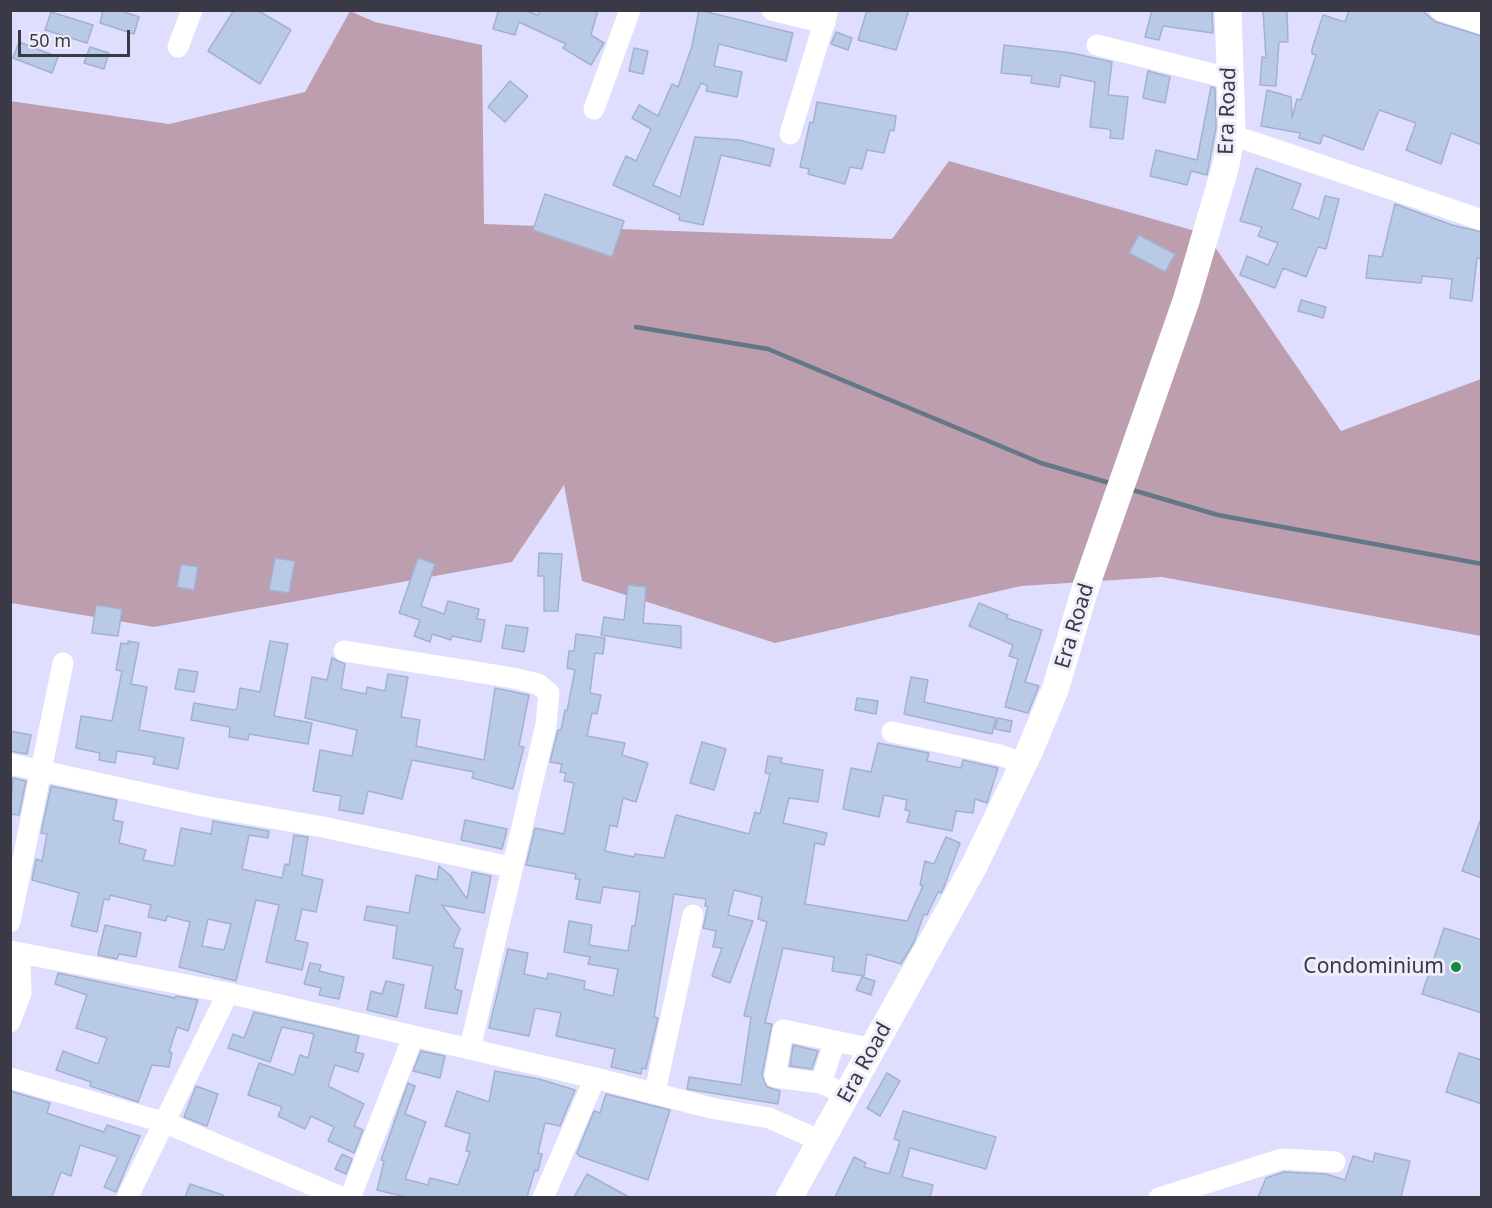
<!DOCTYPE html>
<style>
body{margin:0}
#map{position:relative;width:1492px;height:1208px;overflow:hidden;background:#e0deff;font-family:"Noto Sans",sans-serif}
canvas{display:block}
.frame{position:absolute;inset:0;border:12px solid #3a3946;pointer-events:none}
.scale{position:absolute;left:18px;top:30px;width:112px;height:27px;box-sizing:border-box;border:3px solid #3a3946;border-top:0;padding-left:8px;font-size:18px;line-height:21px;white-space:nowrap;color:#3a3946;-webkit-text-stroke:4px #eeeefb;paint-order:stroke}
</style>
<div id="map">
<canvas width="1492" height="1208"></canvas>
<div class="frame"></div>
<div class="scale">50 m</div>
</div>
<script>
const c = document.querySelector('canvas').getContext('2d');
c.lineJoin = 'round';
function fillPath(path, color) {
  c.fillStyle = color;
  c.fill(path, 'evenodd');
}
function strokePath(path, color, width, dash) {
  c.strokeStyle = color;
  c.lineWidth = width;
  c.lineCap = dash ? 'butt' : 'round';
  c.setLineDash(dash || []);
  c.stroke(path);
}
function drawText(font, color, halo, rows, align = 'center') {
  c.font = font + ' "Noto Sans",sans-serif';
  c.lineWidth = 6;
  c.setLineDash([]);
  c.textBaseline = 'middle';
  c.strokeStyle = halo;
  c.fillStyle = color;
  for (const [text, x, y, turn = 0] of rows) {
    c.save();
    c.translate(x, y);
    c.rotate((+turn || 0) * Math.PI / 180);
    c.textAlign = isNaN(turn) ? turn : align;
    if (halo) c.strokeText(text, 0, 0);
    c.fillText(text, 0, 0);
    c.restore();
  }
}
fillPath(new Path2D(`
 M350,11L375,22L482,45L484,224L892,239L949,161L1206,234L1341,431L1481,379V636L1162,577L1021,586L775,643L582,581L564,485L512,562L154,627L11,603L10,101L169,124L305,92Z`), '#bd9eaf');
strokePath(new Path2D(`
 M636,327L768,349L1041,463L1113,484
 M1129,489L1218,515L1482,564`), '#627788', 4.5);
const building = new Path2D(`
 M103,10H118L139,17L134,34L100,23Z
 M234,10H257L291,30L260,84L208,51Z
 M494,10H523L538,15L540,10H598L591,35L604,43L591,65L563,48L566,44L519,22L515,35L493,29L498,12Z
 M699,10L793,33L786,61L719,44L714,66L742,72L737,97L706,91L708,86L701,83L653,185L680,197L695,137L739,140L774,149L770,166L721,155L703,225L679,220L680,215L613,185L626,156L636,161L651,129L632,118L639,105L658,116L672,84L678,87L692,46Z
 M867,10H909L896,50L858,40Z
 M1152,10H1212L1213,33L1163,26L1159,40L1145,37Z
 M1263,10H1287L1288,42H1279L1276,86L1260,85L1262,57L1266,58Z
 M1349,10H1421L1436,22L1482,36V145L1451,133L1441,164L1406,150L1416,123L1379,110L1363,150L1323,135L1320,144L1299,138L1300,133L1261,126L1267,90L1291,97L1292,118L1297,99L1301,100L1316,55L1312,54V49L1323,15L1345,22Z
 M51,12L93,25L87,43L45,30Z
 M836,32L852,38L848,50L831,44Z
 M19,42L58,57L52,73L13,58Z
 M1004,45L1072,53L1112,62L1108,95L1128,97L1123,139L1110,138L1111,131L1108,129L1090,127L1095,82L1061,75L1059,87L1031,83L1032,76L1001,73Z
 M90,47L109,53L104,69L84,63Z
 M634,48L648,51L643,74L629,71Z
 M1148,71L1170,77L1165,103L1143,98Z
 M510,81L528,96L505,122L488,107Z
 M1211,87L1215,88L1216,128L1207,175L1191,171L1187,185L1150,176L1156,150L1197,160Z
 M817,102L896,116L894,131L890,130L884,153L867,150L862,169L850,167L845,184L808,174L809,169L800,167L810,122L813,123Z
 M1256,168L1301,184L1292,209L1319,219L1325,196L1339,199L1326,249L1318,247L1306,277L1283,268L1275,288L1240,275L1247,256L1268,265L1278,243L1258,236L1262,227L1240,221Z
 M545,194L624,221L612,257L533,230Z
 M1395,204L1452,225L1482,232V259L1477,258L1472,301L1450,298L1452,279L1422,276L1421,283L1366,278L1369,255L1382,257Z
 M1139,235L1175,254L1165,272L1129,253Z
 M1301,300L1326,307L1323,318L1298,311Z
 M539,553L562,554L558,611H544V576H538Z
 M275,558L295,561L289,593L269,590Z
 M418,558L435,564L421,606L444,614L448,601L479,609L477,619L485,620L481,642L452,636L451,640L432,634L430,642L414,636L420,620L399,613Z
 M181,564L198,567L194,590L177,587Z
 M628,585L646,587L643,623L681,626V648L601,635L604,617L624,620Z
 M979,603L1008,615L1006,618L1042,630L1025,682L1039,686L1028,713L1005,707L1018,659L1009,656L1013,645L969,626Z
 M96,605L122,609L118,636L92,633Z
 M506,625L528,628L524,652L502,648Z
 M576,634L605,638L603,654L595,653L590,693L601,695L597,714L592,713L587,736L625,743L622,755L648,763L636,802L623,798L617,827L610,825L605,851L634,857L635,854L664,858L676,815L749,834L755,812L760,814L770,774L765,773L768,756L782,758L781,763L823,770L818,802L789,798L783,823L827,833L824,845L815,843L805,904L907,921L923,886L920,885L925,861L934,864L946,837L960,843L944,887L941,893L938,892L927,915L924,914L914,942L901,964L867,954L864,976L832,971L834,957L783,948L765,1023L772,1024L762,1075L767,1087L780,1091L778,1104L687,1089L689,1077L741,1085L751,1017L744,1016L767,922L758,919L762,897L734,890L728,915L753,921L730,983L712,976L722,948L713,947L716,931L703,928L708,906H705L706,899L674,894L654,1017L658,1018L646,1069L642,1068L641,1074L611,1067L615,1049L556,1036L561,1013L535,1008L529,1036L489,1028L508,949L528,953L524,974L547,979L548,973L585,981L584,989L613,996L618,969L588,964L590,957L564,952L569,921L592,925L589,945L628,951L632,926H635L640,892L603,887L600,903L576,899L580,879H575L576,874L526,865L535,828L564,834L574,783L564,781L566,773L560,772L562,764L550,762L558,730H561L565,710L567,711L575,670L567,668L569,651H574Z
 M128,641L139,643L131,684L147,687L139,730L184,738L178,769L153,764L155,757L117,751L115,763L99,760L100,753L76,748L81,716L112,721L122,671L116,670L121,643L128,644Z
 M270,641L288,644L274,716L312,723L308,744L249,734L248,740L229,737L230,727L191,720L194,703L234,710L237,708L240,688L260,692Z
 M332,658L345,664L341,689L366,694L367,687L385,691L388,674L408,677L401,717L420,720L416,746L484,760L495,688L529,695L519,746L524,747L513,789L472,778L474,772L412,760L402,799L368,791L363,814L339,810L341,796L313,791L320,750L352,756L357,730L305,718L312,677L327,680Z
 M179,669L198,672L194,692L175,689Z
 M911,677L928,680L924,702L996,718L992,734L904,714Z
 M857,698L878,701L876,714L855,710Z
 M998,718L1012,721L1010,732L995,729Z
 M10,731L31,735L27,754L10,751Z
 M702,742L726,749L714,790L690,783Z
 M878,743L929,753L927,761L961,768L963,760L998,768L987,803L975,799L973,813L956,811L952,831L907,822L910,811L905,810L907,800L884,795L879,817L843,809L851,768L871,772Z
 M13,778L26,781L19,815L10,814Z
 M51,786L117,800L113,820L123,822L119,843L146,850L143,860L174,866L181,828L211,834L213,821L269,831L268,838L249,835L242,869L282,878L285,864L289,865L294,835L308,837L302,875L323,880L316,912L302,909L295,940L308,943L302,970L266,962L279,905L256,900L236,981L179,967L190,922L167,916L166,921L148,917L151,905L110,895L109,900L104,899L97,932L71,926L79,893L32,880L36,859L42,861L47,834L41,833ZM208,919L231,924L224,950L202,946Z
 M465,820L507,829L502,849L461,840Z
 M1480,821L1482,822V878L1462,871Z
 M439,866L450,875L467,899L472,872L491,876L484,913L442,905L460,929L453,947L463,949L455,989L462,991L457,1014L425,1008L433,966L393,958L397,926L364,920L367,906L409,913L416,875L437,880Z
 M105,925L141,933L136,957L119,954L117,959L98,955Z
 M1444,928L1482,940V1013L1422,994Z
 M310,963L321,965L319,971L344,977L339,999L319,995L321,988L304,984Z
 M58,973L175,998L176,996L198,1000L188,1031L177,1027L169,1052L172,1053L169,1067L152,1065L138,1102L90,1086L91,1082L56,1070L63,1051L98,1064L107,1038L76,1028L87,995L55,984Z
 M862,977L875,981L871,995L856,990Z
 M386,981L404,985L397,1017L367,1010L371,991L382,994Z
 M254,1012L359,1036L355,1052L364,1054L358,1072L335,1065L328,1086L364,1104L354,1126L363,1130L354,1153L328,1141L334,1127L311,1116L305,1129L278,1116L282,1107L248,1095L259,1063L294,1075L300,1055L308,1058L314,1034L282,1027L270,1062L228,1048L233,1034L244,1038Z
 M793,1045L818,1051L812,1069L790,1066Z
 M421,1051L445,1056L440,1078L413,1071Z
 M1459,1053L1482,1060V1104L1446,1092Z
 M495,1071L539,1079L575,1090L560,1126L545,1123L538,1153L542,1154L538,1171L535,1170L527,1197H405L377,1190L384,1161L381,1160L408,1083L415,1086L405,1114L426,1122L405,1179L428,1185L430,1178L458,1185L470,1152L466,1151L470,1134L445,1126L457,1091L489,1102Z
 M887,1073L900,1081L880,1116L867,1108Z
 M196,1086L218,1094L207,1126L184,1117Z
 M10,1091L50,1103L47,1113L104,1132L107,1125L140,1136L116,1192L104,1187L118,1157L80,1145L71,1176L61,1172L52,1197H10Z
 M606,1094L670,1110L648,1180L579,1156L577,1153L594,1111L600,1113Z
 M903,1111L996,1137L986,1169L910,1148L902,1177L933,1185L930,1197H835L854,1157L866,1163L864,1167L889,1174L900,1141L894,1139Z
 M1375,1153L1410,1161L1401,1197H1258L1266,1178L1284,1172L1326,1174L1345,1180L1353,1156L1373,1162Z
 M342,1154L352,1159L346,1174L335,1169Z
 M587,1174L629,1197H574Z
 M190,1184L223,1195V1197H185Z`);
fillPath(building, '#b9cae6');
strokePath(building, '#a2b2ce', 1.5);
strokePath(new Path2D(`
 M772,10L825,23
 M1440,10L1482,24
 M1097,45L1232,79
 M178,47L192,10
 M594,109L630,10
 M790,134L828,10
 M1247,140L1482,220
 M344,651L514,678L538,684L549,693L546,725L470,1048
 M892,732L1000,755L1024,764
 M10,764L203,806L323,827L511,867
 M10,922L63,663
 M10,951L228,993L595,1078L711,1108L769,1118L821,1141
 M10,955L20,965L21,993L10,1022
 M10,1078L166,1123L343,1198
 M821,1083L835,1041
 M655,1092L693,915
 M847,1095L821,1083L775,1077L783,1030L873,1049
 M127,1198L228,993
 M350,1198L413,1037
 M543,1198L595,1078
 M1159,1198L1282,1159L1335,1162`), '#fff', 21);
strokePath(new Path2D(`
 M789,1198L974,866L1030,750L1055,690L1086,586L1186,301L1226,165L1232,129L1228,10`), '#fff', 27);
for (const [x, y, r, color] of [
 [1456,967,6,"#168840"]
]) {
  const dot = new Path2D();
  dot.arc(x, y, r, 0, 2 * Math.PI);
  c.fillStyle = color;
  c.fill(dot);
  strokePath(dot, '#eeeefb', 2);
}
drawText('21px', '#3a3946', '#eeeefb', [
 ["Era Road",1228,111,-88],
 ["Era Road",1075,626,-73],
 ["Era Road",865,1063,-61]
]);
drawText('21px', '#3a3946', '#eeeefb', [
 ["Condominium",1444,967]
], 'right');
</script>
